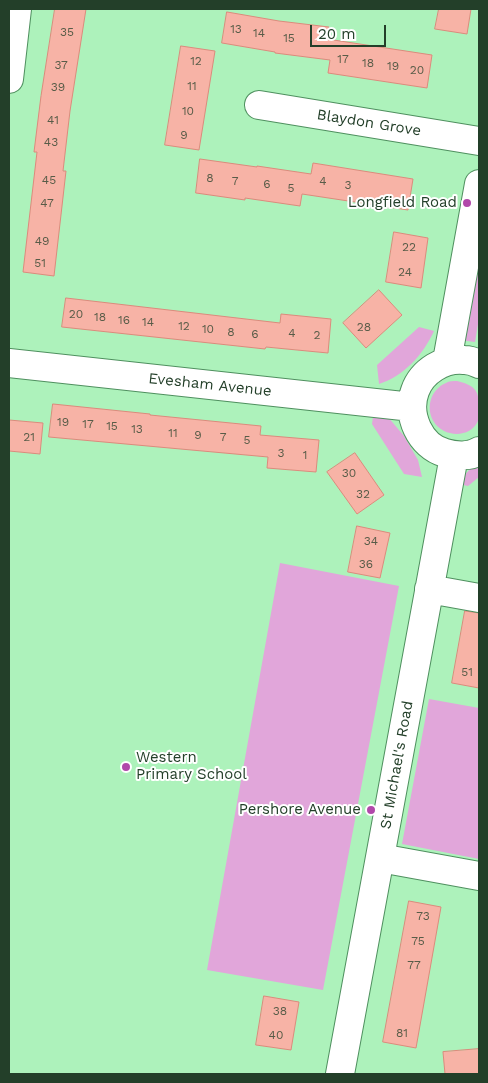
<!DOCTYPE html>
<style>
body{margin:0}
#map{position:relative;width:488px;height:1083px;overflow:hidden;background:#adf2bb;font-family:"Work Sans",sans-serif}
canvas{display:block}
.frame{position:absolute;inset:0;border:10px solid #233f29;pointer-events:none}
.scale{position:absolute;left:310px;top:25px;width:76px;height:22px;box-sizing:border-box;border:2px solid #233f29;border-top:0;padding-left:6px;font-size:15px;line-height:18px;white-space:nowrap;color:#233f29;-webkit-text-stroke:4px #fff;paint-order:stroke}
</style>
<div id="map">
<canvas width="488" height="1083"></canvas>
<div class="frame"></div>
<div class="scale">20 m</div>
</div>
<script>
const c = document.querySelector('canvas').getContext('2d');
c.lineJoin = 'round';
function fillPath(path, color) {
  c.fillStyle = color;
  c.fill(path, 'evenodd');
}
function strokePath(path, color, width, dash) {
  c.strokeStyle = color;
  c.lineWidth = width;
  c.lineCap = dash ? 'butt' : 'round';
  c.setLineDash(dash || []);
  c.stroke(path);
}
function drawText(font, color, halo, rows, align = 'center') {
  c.font = font + ' "Work Sans",sans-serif';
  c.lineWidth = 4;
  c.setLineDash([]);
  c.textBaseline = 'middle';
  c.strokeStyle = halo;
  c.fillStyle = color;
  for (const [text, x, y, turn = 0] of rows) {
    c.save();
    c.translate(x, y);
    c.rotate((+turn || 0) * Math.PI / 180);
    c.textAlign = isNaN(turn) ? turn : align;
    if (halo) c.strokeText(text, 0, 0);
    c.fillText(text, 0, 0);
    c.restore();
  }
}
fillPath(new Path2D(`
 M479,243V318L475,342L459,340Z
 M419,327L434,331C423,355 404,376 379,384L377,365Z
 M457,381C473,385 479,389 479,406C479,411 480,417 478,421C470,439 443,437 434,422C425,408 431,389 446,383C449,381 453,381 457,381Z
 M374,410L388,417L404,436L418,460L422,477L404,474L372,424Z
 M479,459V477L468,486L459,484L462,478Z
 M280,563L399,586L323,990L207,970Z
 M429,699L479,708V859L402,844Z`), '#e1a6da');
const building = new Path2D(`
 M55,9H86L70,111L63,171H66L54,276L23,272L37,152H34L41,96Z
 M439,9H471L467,34L435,29Z
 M227,12L279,21L329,27L327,39L432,55L427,88L328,73L330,60L275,53V52L222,43Z
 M181,46L215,51L199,150L165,145Z
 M200,159L257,167V166L311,174L313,163L413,179L408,210L302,194L300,206L245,198V200L196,193Z
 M394,232L428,238L421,288L386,282Z
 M379,290L402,315L366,348L343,323Z
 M66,298L280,323L281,314L331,319L328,353L266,347L265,349L62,327Z
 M53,404L150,414V415L261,426L260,435L319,440L316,472L267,468L268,457L49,437Z
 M9,420L43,423L40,454L9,451Z
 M355,453L384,495L357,514L327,472Z
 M357,526L390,533L380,578L348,572Z
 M465,611L479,613V688L452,683Z
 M409,901L441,907L416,1048L383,1042Z
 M264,996L299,1002L291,1050L256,1045Z
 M479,1049V1074H445L443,1052Z`);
fillPath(building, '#f7b3a6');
strokePath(building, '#db8a7c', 1);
const minor = new Path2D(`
 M9,79L17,9
 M259,105L479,141
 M447,361L479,184
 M9,363L412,407
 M479,364C475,362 469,360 464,360C444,358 422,371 415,391C406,415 420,446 445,453C455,456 470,457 479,451
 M429,589L479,598
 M380,858L479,876
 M340,1074L454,456`);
strokePath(minor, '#4f905f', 30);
strokePath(minor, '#fff', 28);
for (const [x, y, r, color] of [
 [467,203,5,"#b148aa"],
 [126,767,5,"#b148aa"],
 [371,810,5,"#b148aa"]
]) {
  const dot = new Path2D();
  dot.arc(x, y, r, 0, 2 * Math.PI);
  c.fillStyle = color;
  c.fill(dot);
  strokePath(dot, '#fff', 2);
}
drawText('12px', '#585c48', null, [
 ["13",236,29],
 ["35",67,32],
 ["14",259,33],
 ["15",289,38],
 ["17",343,59],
 ["12",196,61],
 ["18",368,63],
 ["37",61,65],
 ["19",393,66],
 ["20",417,70],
 ["11",192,86],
 ["39",58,87],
 ["10",188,111],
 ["41",53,120],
 ["9",184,135],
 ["43",51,142],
 ["8",210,178],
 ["45",49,180],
 ["7",235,181],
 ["4",323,181],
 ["6",267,184],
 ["3",348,185],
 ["5",291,188],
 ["47",47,203],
 ["49",42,241],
 ["22",409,247],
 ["51",40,263],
 ["24",405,272],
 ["20",76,314],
 ["18",100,317],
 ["16",124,320],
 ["14",148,322],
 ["12",184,326],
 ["28",364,327],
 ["10",208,329],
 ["8",231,332],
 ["4",292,333],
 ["6",255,334],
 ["2",317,335],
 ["19",63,422],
 ["17",88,424],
 ["15",112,426],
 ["13",137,429],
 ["11",173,433],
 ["9",198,435],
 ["21",29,437],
 ["7",223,437],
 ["5",247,440],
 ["3",281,453],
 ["1",305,455],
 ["30",349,473],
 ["32",363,494],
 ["34",371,541],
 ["36",366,564],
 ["51",467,672],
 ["73",423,916],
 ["75",418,941],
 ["77",414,965],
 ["38",280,1011],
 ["81",402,1033],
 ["40",276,1035]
]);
drawText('15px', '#233f29', '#fff', [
 ["Blaydon Grove",369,123,9],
 ["Evesham Avenue",210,385,6],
 ["St Michael's Road",397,765,-80]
]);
drawText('15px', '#233f29', '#fff', [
 ["Longfield Road",457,203],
 ["Western",136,758,"left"],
 ["Primary School",136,775,"left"],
 ["Pershore Avenue",361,810]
], 'right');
</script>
